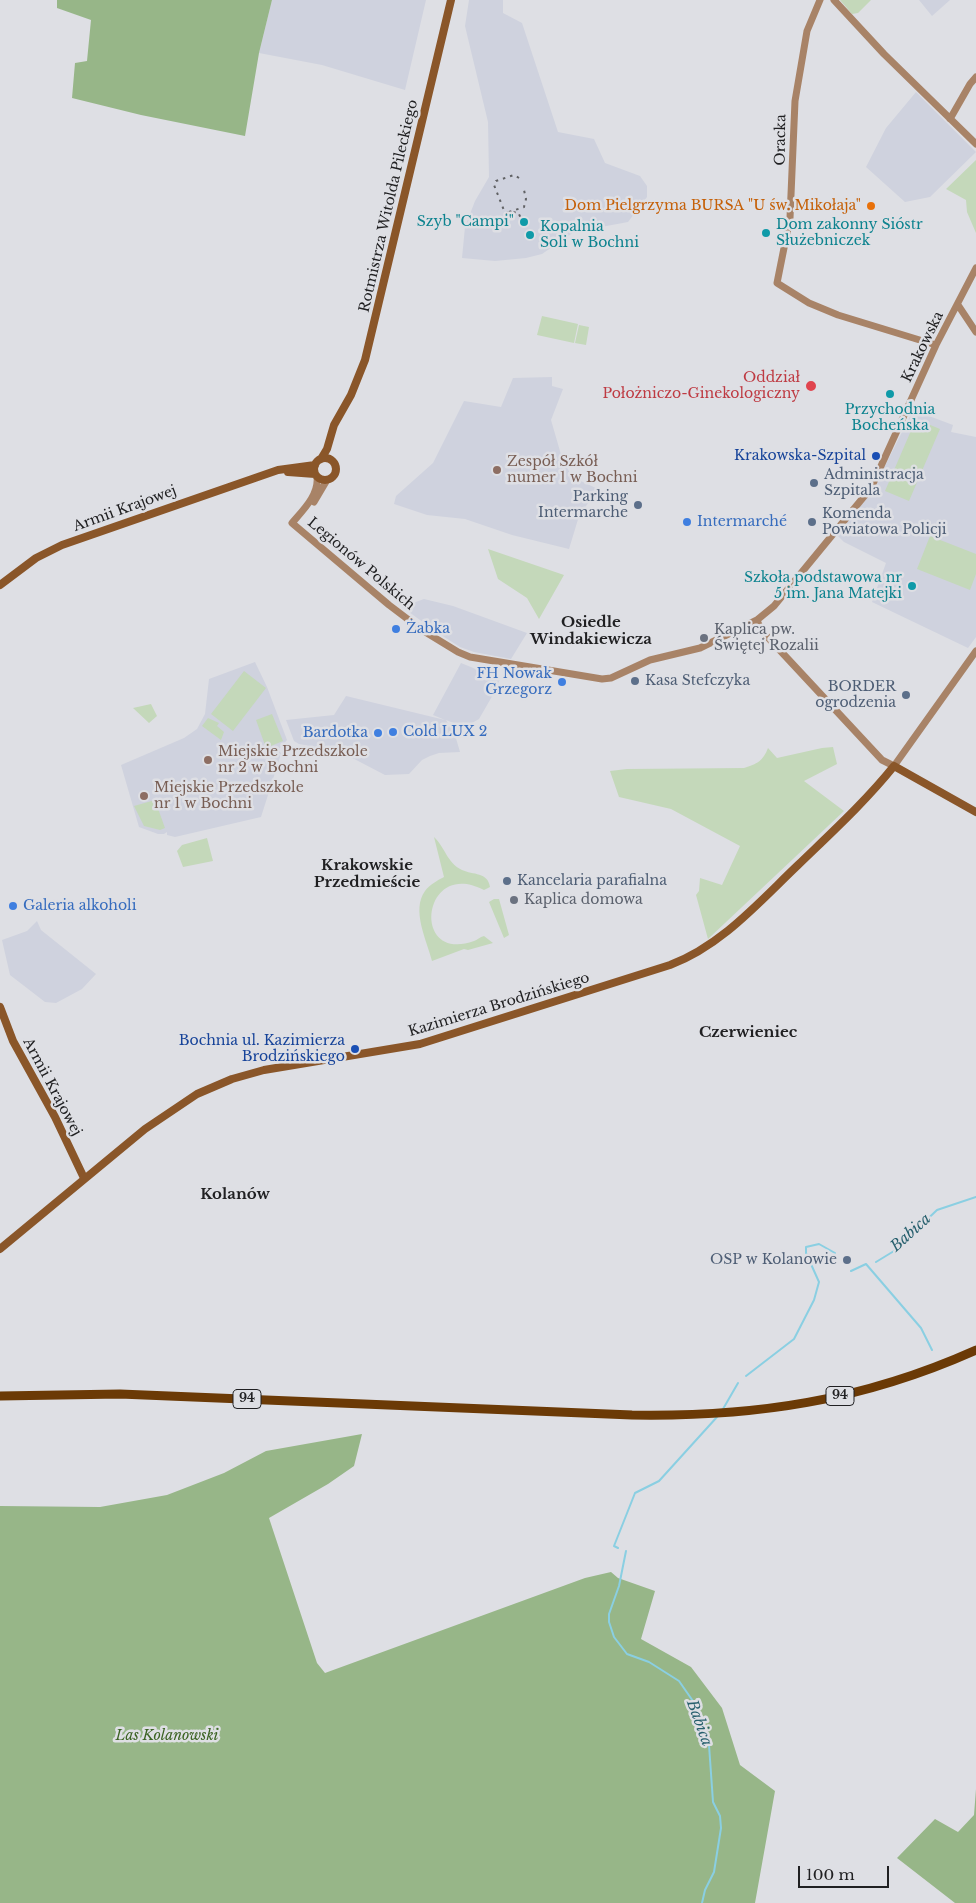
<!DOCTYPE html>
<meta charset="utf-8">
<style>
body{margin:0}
#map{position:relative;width:976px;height:1903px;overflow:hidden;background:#dedfe4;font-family:"Libre Baskerville",serif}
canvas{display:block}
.scale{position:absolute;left:798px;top:1866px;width:91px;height:22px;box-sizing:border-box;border:2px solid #202022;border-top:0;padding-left:6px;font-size:15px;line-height:18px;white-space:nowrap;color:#202022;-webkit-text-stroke:4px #dedfe4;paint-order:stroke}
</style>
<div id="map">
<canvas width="976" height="1903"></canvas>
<div class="scale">100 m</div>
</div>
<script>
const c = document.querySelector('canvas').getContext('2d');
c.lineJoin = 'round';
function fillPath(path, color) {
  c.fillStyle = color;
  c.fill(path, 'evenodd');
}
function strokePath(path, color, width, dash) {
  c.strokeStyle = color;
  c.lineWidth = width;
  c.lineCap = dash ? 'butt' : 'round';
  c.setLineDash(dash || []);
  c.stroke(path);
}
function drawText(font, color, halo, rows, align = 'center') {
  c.font = font + ' "Libre Baskerville",serif';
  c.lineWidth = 5;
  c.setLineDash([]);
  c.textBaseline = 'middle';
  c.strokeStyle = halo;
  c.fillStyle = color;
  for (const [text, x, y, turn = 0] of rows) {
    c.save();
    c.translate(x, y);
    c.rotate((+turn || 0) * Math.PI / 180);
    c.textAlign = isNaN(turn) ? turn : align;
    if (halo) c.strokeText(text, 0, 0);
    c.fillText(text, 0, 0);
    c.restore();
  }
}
fillPath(new Path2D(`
 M272,0H426L405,90L322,65L259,53Z
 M469,0H503V13L522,23L558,132L594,139L605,163L640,176L647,186V197L628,222L574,232L542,254L526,258L495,261L462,258L465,227L475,201L489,177L488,122L465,26Z
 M919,0H950L932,16Z
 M916,92L976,152L930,197L905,202L866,167L886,128Z
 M552,377V386L563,389L551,420L562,458L572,477L598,489L579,516L569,549L512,535L465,519L427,515L394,504L396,496L433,463L464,401L501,407L513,378Z
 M913,410L953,425L951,432L976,437V637L968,648L872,602L886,563L844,542L837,535L872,492Z
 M424,599L453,606L527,633L511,659L474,652L460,647L438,633L402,607Z
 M255,662L267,687L287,740L279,749L281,754L261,817L175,837L167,835V832L164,834H158L139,827L121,765L184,738L197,729L205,714L209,679Z
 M461,663L500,679L494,693L479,719L472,723L456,724L446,720L455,735L460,752L439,753L430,756L422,760L409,774L385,775L339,751L299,744L294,741L286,720L334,715L346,696L445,720L433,715Z
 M37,921L41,930L96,974L82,989L56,1003L45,1002L10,975L2,940L27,931Z`), '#cfd2de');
fillPath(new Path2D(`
 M840,0H871L858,13L852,14Z
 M976,160V233L967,212L966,200L946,189Z
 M542,316L578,324L574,343L537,335Z
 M579,325L589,327L586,345L575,343Z
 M916,419L940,429L909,501L885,491Z
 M930,536L976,554V574L970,590L917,569Z
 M488,549L564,575L539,619L527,598L498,579Z
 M244,671L266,688L233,731L211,714Z
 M151,704L157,716L149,723L133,708Z
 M272,714L283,741L266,748L256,720Z
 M208,718L219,723L217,726L224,732L221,740L202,726Z
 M833,747L837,764L804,781L844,811L708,939L696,895L699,891L700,878L722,885L740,846L671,809L619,797L610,771L627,769L744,768C757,764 763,761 768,748L777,758L822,748Z
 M155,800L165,828L160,830L144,826L134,806Z
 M434,837C445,847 447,863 462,870C473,875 488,872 490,887L484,890C422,857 410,964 474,941C477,940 480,937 484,936L493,943L468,950L464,949L432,961C427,941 411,910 425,891C429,885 438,880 444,877Z
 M207,838L213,861L183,867L177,851L182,845Z
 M494,899H499L509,935L504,938L489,902Z`), '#c4d8ba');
fillPath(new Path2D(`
 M57,0H272L259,53L245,136L141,115L72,98L75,63L87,61L91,20L57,8Z
 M362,1434L354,1466L328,1484L269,1518L317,1663L325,1673L585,1578L611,1572L618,1578L655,1591L641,1639L691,1667L722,1708L740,1765L775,1791L755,1903H0V1506L100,1507L167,1495L224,1473L266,1451Z
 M976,1789V1903H955L897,1858L935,1819L958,1832L974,1815Z`), '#97b688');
strokePath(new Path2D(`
 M876,1262L894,1251L937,1210L976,1197
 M851,1271L866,1264L921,1328L932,1350
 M746,1376L794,1339L814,1300L819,1282L806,1253V1247L819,1244L835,1253
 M723,1409L738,1383
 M618,1548L614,1546L635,1493L659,1481L717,1417
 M626,1551L619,1586L609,1614V1622L614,1637L627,1654L649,1662L679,1681L695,1704L699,1722L709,1745L713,1802L720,1816L721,1828L714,1872L705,1890L702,1903`), '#8acfe2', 2);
strokePath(new Path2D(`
 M820,0L807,31L795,101L790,218L777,283L809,303L838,315L936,345
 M834,0L884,54L976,144
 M950,119L970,84L976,77
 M958,305L976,332
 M317,477C319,495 303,510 292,523L389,605L422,630L458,652L470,657L602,679L611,678L650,660L700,648L757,620L774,606L871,488L936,345L976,268
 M314,502L327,480
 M757,620L761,630L882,760L894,766L976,651`), '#a88367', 7);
strokePath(new Path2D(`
 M314 469a11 11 0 1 1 22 0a11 11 0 1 1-22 0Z
 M321,459L327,449L334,425L351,395L365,360L451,0
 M288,472L315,474
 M0,585L36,558L62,545L278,470L315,465
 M0,1007L13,1041L55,1117L84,1178
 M0,1249L145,1129L197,1094L232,1079L264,1070L420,1044L670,965C722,945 758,903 798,865C831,833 865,802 894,766L976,812`), '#8a5629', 8);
strokePath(new Path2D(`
 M0,1396L120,1394L632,1415C755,1417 862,1401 976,1350`), '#6b3a06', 9);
strokePath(new Path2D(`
 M519,178L514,175L496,181L494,185L505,213L518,212L524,225
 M509,212L524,207L526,199L524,190`), '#606164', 2, [2.5, 5]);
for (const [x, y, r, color] of [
 [871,206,5,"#e8710a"],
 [524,222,5,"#0f9aa8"],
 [766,233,5,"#0f9aa8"],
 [530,235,5,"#0f9aa8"],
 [811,386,6,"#e0444e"],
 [890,394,5,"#0f9aa8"],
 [876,456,5,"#1a4fb4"],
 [497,470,5,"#8d6e63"],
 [814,483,5,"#5c6f8a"],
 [638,505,5,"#5c6f8a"],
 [687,522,5,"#3f7fe0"],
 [812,522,5,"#5c6f8a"],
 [912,586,5,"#0f9aa8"],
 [396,629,5,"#3f7fe0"],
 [704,638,5,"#6b7280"],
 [635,681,5,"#5c6f8a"],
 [562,682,5,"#3f7fe0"],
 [906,695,5,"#5c6f8a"],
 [393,732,5,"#3f7fe0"],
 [378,733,5,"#3f7fe0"],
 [208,760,5,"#8d6e63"],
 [144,796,5,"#8d6e63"],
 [507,881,5,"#5c6f8a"],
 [514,900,5,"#6b7280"],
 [13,906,5,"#3f7fe0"],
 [355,1049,5,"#1a4fb4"],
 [847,1260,5,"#5c6f8a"]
]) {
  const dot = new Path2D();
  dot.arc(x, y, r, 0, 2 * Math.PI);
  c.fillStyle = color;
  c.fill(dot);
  strokePath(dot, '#dedfe4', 2);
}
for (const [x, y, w] of [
 [840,1396,28],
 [247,1399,28]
]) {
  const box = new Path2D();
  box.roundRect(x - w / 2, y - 9.5, w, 19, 4);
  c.fillStyle = '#dedfe4';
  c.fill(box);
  strokePath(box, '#202022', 1);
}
drawText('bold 12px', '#202022', null, [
 ["94",840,1396],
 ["94",247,1399]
]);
drawText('14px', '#202022', '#dedfe4', [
 ["Oracka",781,140,-89],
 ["Rotmistrza Witolda Pileckiego",389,206,-77],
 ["Krakowska",923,347,-64],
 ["Armii Krajowej",125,509,-20],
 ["Legionów Polskich",361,564,40],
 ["Kazimierza Brodzińskiego",499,1005,-17],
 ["Armii Krajowej",52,1087,62]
]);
drawText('14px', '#c56008', '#dedfe4', [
 ["Dom Pielgrzyma BURSA \"U św. Mikołaja\"",861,206]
], 'right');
drawText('14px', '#0d838f', '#dedfe4', [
 ["Szyb \"Campi\"",514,222],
 ["Dom zakonny Sióstr",776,225,"left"],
 ["Służebniczek",776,241,"left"],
 ["Kopalnia",540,227,"left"],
 ["Soli w Bochni",540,243,"left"],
 ["Przychodnia",890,410,"center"],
 ["Bocheńska",890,426,"center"],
 ["Szkoła podstawowa nr",902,578],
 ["5 im. Jana Matejki",902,594]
], 'right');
drawText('14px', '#be3a42', '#dedfe4', [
 ["Oddział",800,378],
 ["Położniczo-Ginekologiczny",800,394]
], 'right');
drawText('14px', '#164399', '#dedfe4', [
 ["Krakowska-Szpital",866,456],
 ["Bochnia ul. Kazimierza",345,1041],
 ["Brodzińskiego",345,1057]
], 'right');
drawText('14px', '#785e54', '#dedfe4', [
 ["Zespół Szkół",507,462],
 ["numer 1 w Bochni",507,478],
 ["Miejskie Przedszkole",218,752],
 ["nr 2 w Bochni",218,768],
 ["Miejskie Przedszkole",154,788],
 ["nr 1 w Bochni",154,804]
], 'left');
drawText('14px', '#4e5e75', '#dedfe4', [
 ["Administracja",824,475],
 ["Szpitala",824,491],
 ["Parking",628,497,"right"],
 ["Intermarche",628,513,"right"],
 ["Komenda",822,514],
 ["Powiatowa Policji",822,530],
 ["Kasa Stefczyka",645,681],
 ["BORDER",896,687,"right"],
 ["ogrodzenia",896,703,"right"],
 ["Kancelaria parafialna",517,881],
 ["OSP w Kolanowie",837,1260,"right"]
], 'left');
drawText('14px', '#366cbe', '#dedfe4', [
 ["Intermarché",697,522],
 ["Żabka",406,629],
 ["FH Nowak",552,674,"right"],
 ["Grzegorz",552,690,"right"],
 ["Cold LUX 2",403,732],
 ["Bardotka",368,733,"right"],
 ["Galeria alkoholi",23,906]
], 'left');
drawText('14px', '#5b616d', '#dedfe4', [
 ["Kaplica pw.",714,630],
 ["Świętej Rozalii",714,646],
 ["Kaplica domowa",524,900]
], 'left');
drawText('italic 14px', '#3b6323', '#dedfe4', [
 ["Las Kolanowski",167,1736]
]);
drawText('bold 15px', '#202022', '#dedfe4', [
 ["Osiedle",591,623],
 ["Windakiewicza",591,640],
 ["Krakowskie",367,866],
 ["Przedmieście",367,883],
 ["Czerwieniec",748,1033],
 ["Kolanów",235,1195]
]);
drawText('italic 15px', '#28606e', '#dedfe4', [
 ["Babica",911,1233,-42],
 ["Babica",699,1723,70]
]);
</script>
